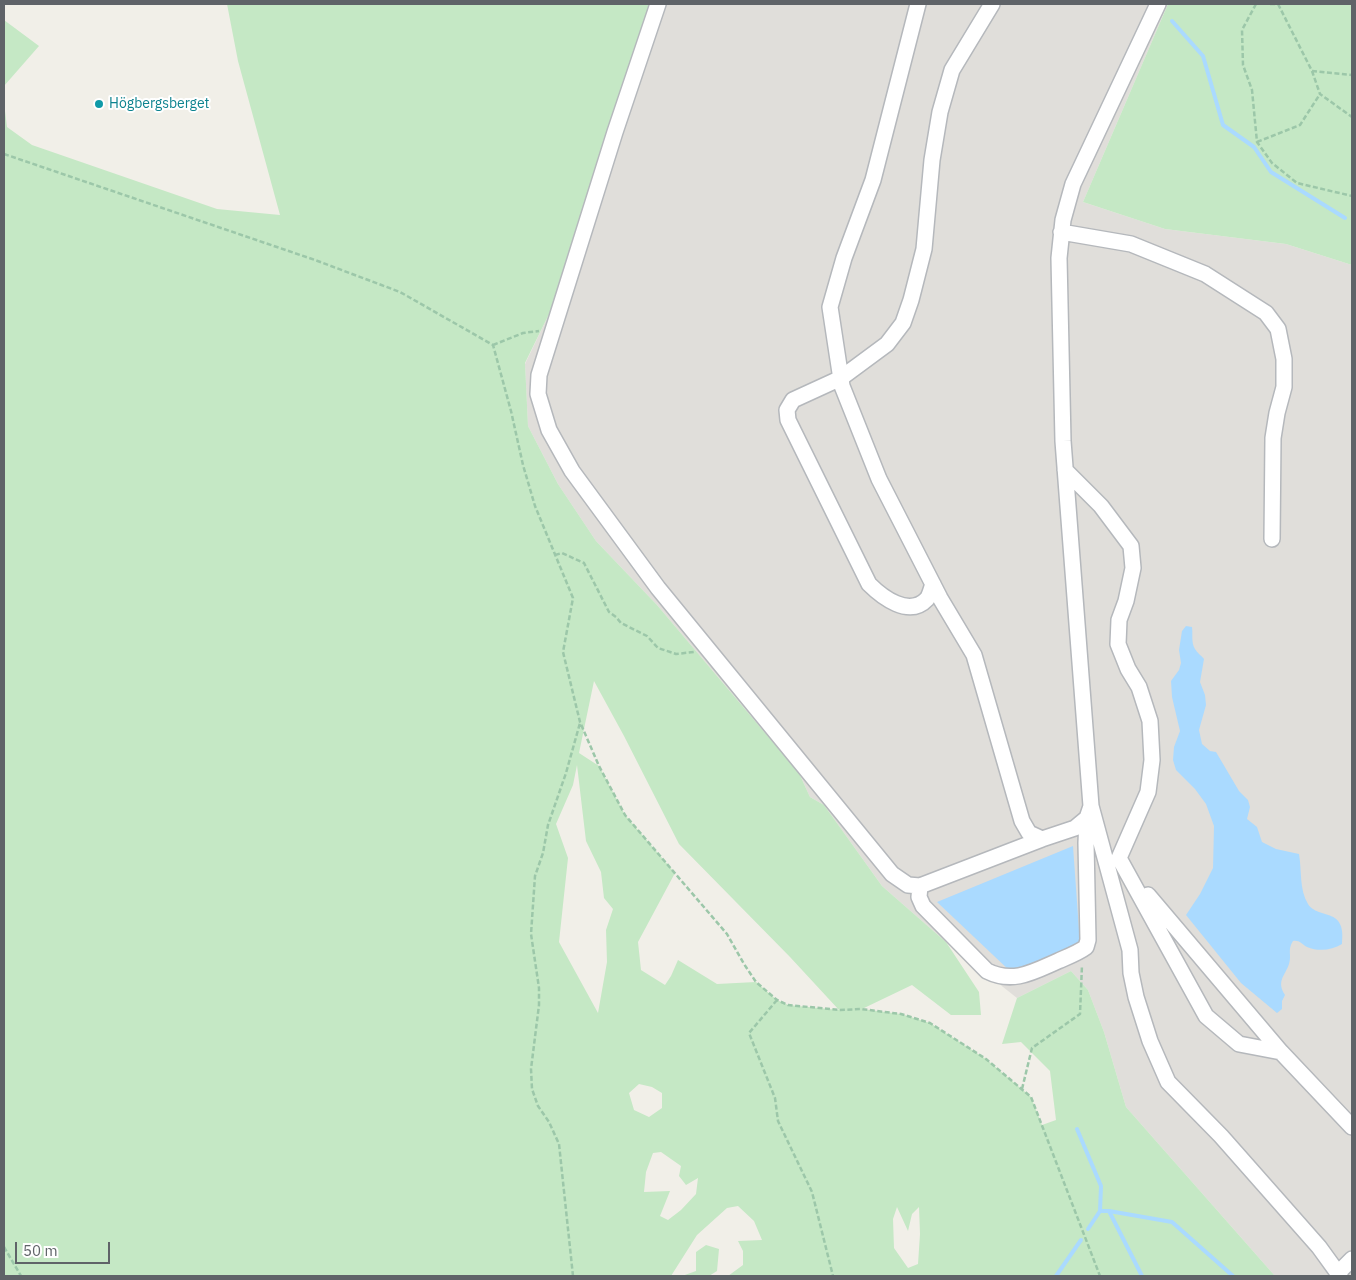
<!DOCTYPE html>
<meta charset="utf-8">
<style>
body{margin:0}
#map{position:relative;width:1356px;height:1280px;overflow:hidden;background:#f1efe8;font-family:"IBM Plex Sans",sans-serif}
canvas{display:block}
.frame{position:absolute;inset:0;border:5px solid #5f6368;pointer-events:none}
.scale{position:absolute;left:15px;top:1242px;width:95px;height:22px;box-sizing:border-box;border:2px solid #5f6368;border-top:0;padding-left:6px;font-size:15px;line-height:18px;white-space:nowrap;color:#5f6368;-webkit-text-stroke:4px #fff;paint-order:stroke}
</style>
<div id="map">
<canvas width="1356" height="1280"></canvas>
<div class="frame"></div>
<div class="scale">50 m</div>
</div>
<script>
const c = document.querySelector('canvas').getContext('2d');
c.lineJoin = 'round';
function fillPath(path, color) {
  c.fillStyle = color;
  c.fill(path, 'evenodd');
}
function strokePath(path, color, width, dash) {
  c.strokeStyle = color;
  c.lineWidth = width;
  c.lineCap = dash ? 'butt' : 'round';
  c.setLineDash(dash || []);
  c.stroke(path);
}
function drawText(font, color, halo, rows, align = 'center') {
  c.font = font + ' "IBM Plex Sans",sans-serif';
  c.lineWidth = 4;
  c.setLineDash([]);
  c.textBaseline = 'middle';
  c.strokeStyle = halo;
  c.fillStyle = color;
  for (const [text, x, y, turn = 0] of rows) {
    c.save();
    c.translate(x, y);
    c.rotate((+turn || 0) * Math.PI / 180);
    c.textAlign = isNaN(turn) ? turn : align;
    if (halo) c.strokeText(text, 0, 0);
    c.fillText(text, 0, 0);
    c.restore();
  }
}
fillPath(new Path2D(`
 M652,4H1168L1083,202L1165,229L1286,244L1352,265V1276H1275L1126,1107L1104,1032L1088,990L1071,971L1017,998L946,942L882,886L824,805L810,797L799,773L657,605L596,541L558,484L528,426L525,364L550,312Z`), '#e0deda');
fillPath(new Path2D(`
 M227,4H652L550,312L525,363L528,426L558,484L596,541L657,605L799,773L810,797L824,805L882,886L946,942L979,992L981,1015H951L912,985L862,1009L901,1014L930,1023L986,1059L1031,1097L1042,1125L1056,1120L1050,1071L1021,1042L1002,1044L1017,998L1071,971L1088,990L1104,1032L1126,1107L1275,1276H728L743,1265V1251L738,1241L762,1240L754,1221L738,1206L727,1208L697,1235L671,1276H4V103L7,127L32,145L217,209L280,215L238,61ZM594,681L624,736L679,844L790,957L839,1010L788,1005L777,1000L756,982L717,984L678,960L671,976L665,985L641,970L638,942L675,873L625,815L599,766L579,753ZM577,765L586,841L601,872L604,898L613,909L606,930L607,962L598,1013L559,942L568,858L556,824L573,785ZM639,1084L652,1087L662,1093V1108L649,1117L634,1110L629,1093ZM661,1152L681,1166L679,1176L686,1185L698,1178L696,1194L681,1210L668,1220L660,1216L670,1191L644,1192L646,1172L653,1153ZM897,1207L908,1231L912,1214L919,1207L920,1234L918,1264L908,1268L894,1248L893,1219Z
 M1168,4H1352V265L1286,244L1165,229L1083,202Z
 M4,20L39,46L4,86Z
 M706,1245L719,1249L717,1271L709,1276H682L696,1271V1252Z`), '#c5e8c5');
fillPath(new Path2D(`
 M1186,626L1192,627C1193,634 1191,643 1195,649C1197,653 1202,656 1204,659L1200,682L1205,695L1206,705L1199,730L1202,744L1210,751L1216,752L1239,791L1248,800L1250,807L1247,819L1257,827L1262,842L1276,849L1299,854C1302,871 1299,889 1308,904C1318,920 1347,906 1342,944C1332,950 1319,952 1307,947C1301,944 1300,940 1293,941C1287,950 1292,955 1289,964C1285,976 1276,981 1285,995L1282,1001V1009L1277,1013L1241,983L1186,915L1200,894L1213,868L1214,826L1206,804L1195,789L1176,770L1173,760L1174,747L1180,731L1172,697L1171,681L1179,670L1181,663L1179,650L1182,631Z
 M1073,846L1080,944L1011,972L937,902Z`), '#aadaff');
strokePath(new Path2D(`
 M1172,21L1203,56L1223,125L1254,147L1271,172L1345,218
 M1077,1129L1101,1186L1100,1211H1109L1142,1276
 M1109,1211L1172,1222L1233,1276
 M1088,1229L1100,1211
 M1056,1276L1081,1240`), '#aadaff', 4);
const minor = new Path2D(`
 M658,4L615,132L539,375L538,394L549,430L572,471L658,588L892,874L908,885L920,886L1042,839L1075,828L1087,818L1091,806L1063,441L1059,258L1063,220L1073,184L1158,4
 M918,4L873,180L844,258L830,307L842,386L879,479L940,598L974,655L1022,821L1029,833L1042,839
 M1061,232L1131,244L1205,274L1266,313L1278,329L1284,359V387L1277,413L1273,438L1272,539
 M1065,470L1101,506L1131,546L1133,568L1126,601L1119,620L1118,644L1128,669L1139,687L1150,721L1152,760L1148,792L1119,858L1206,1016L1239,1044L1281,1052
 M933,584C931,589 930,595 927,599C909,618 882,597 869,584L788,420L787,410L793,400L841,378L887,344L903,323L911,300L924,249L932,160L940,112L952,70L992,4
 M1091,806L1130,950L1131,973L1136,997L1150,1041L1168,1082L1221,1136L1319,1247L1340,1276
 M920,886L919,897L923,906L987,971C1013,984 1033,972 1058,961C1067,957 1078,953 1086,947L1088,940L1086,843L1087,818
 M1148,895L1281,1052L1352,1127
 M1338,1273L1352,1259`);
strokePath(minor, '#b5b8bc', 18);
strokePath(new Path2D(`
 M1256,4L1242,30L1243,65L1252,90L1257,142L1272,163L1297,183L1352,196
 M1270,4H1278
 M1278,4L1312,71L1320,94L1352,117
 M1312,71L1352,75
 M1257,142L1300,125L1320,94
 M4,154L315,260L400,292L493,345L511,411L523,465L535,506L573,598L563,652L580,722L599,766L625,815L727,934L744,964L756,982L777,1000L788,1005L840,1010L861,1009L901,1014L930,1023L986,1059L1031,1097L1100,1276
 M493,345L523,333L539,331
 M555,555L562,553L584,563L609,612L616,617L621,623L647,636L658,648L676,654L694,652
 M777,1000L749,1033L775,1098L778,1121L812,1192L833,1276
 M1022,1089L1032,1048L1080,1014L1082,965
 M4,1247L21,1276
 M573,1276L559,1144L549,1122L538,1106L532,1089L531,1069L539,1005V988L531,934L535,876L543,853L548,825L566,773L580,723`), '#9cc7a9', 2.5, [5, 2.5]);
strokePath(minor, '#fff', 15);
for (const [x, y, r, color] of [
 [99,104,5,"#0f9aa8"]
]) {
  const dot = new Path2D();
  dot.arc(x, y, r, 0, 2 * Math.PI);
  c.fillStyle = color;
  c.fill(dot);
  strokePath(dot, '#fff', 2);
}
drawText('14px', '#0d838f', '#fff', [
 ["Högbergsberget",109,104]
], 'left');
</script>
